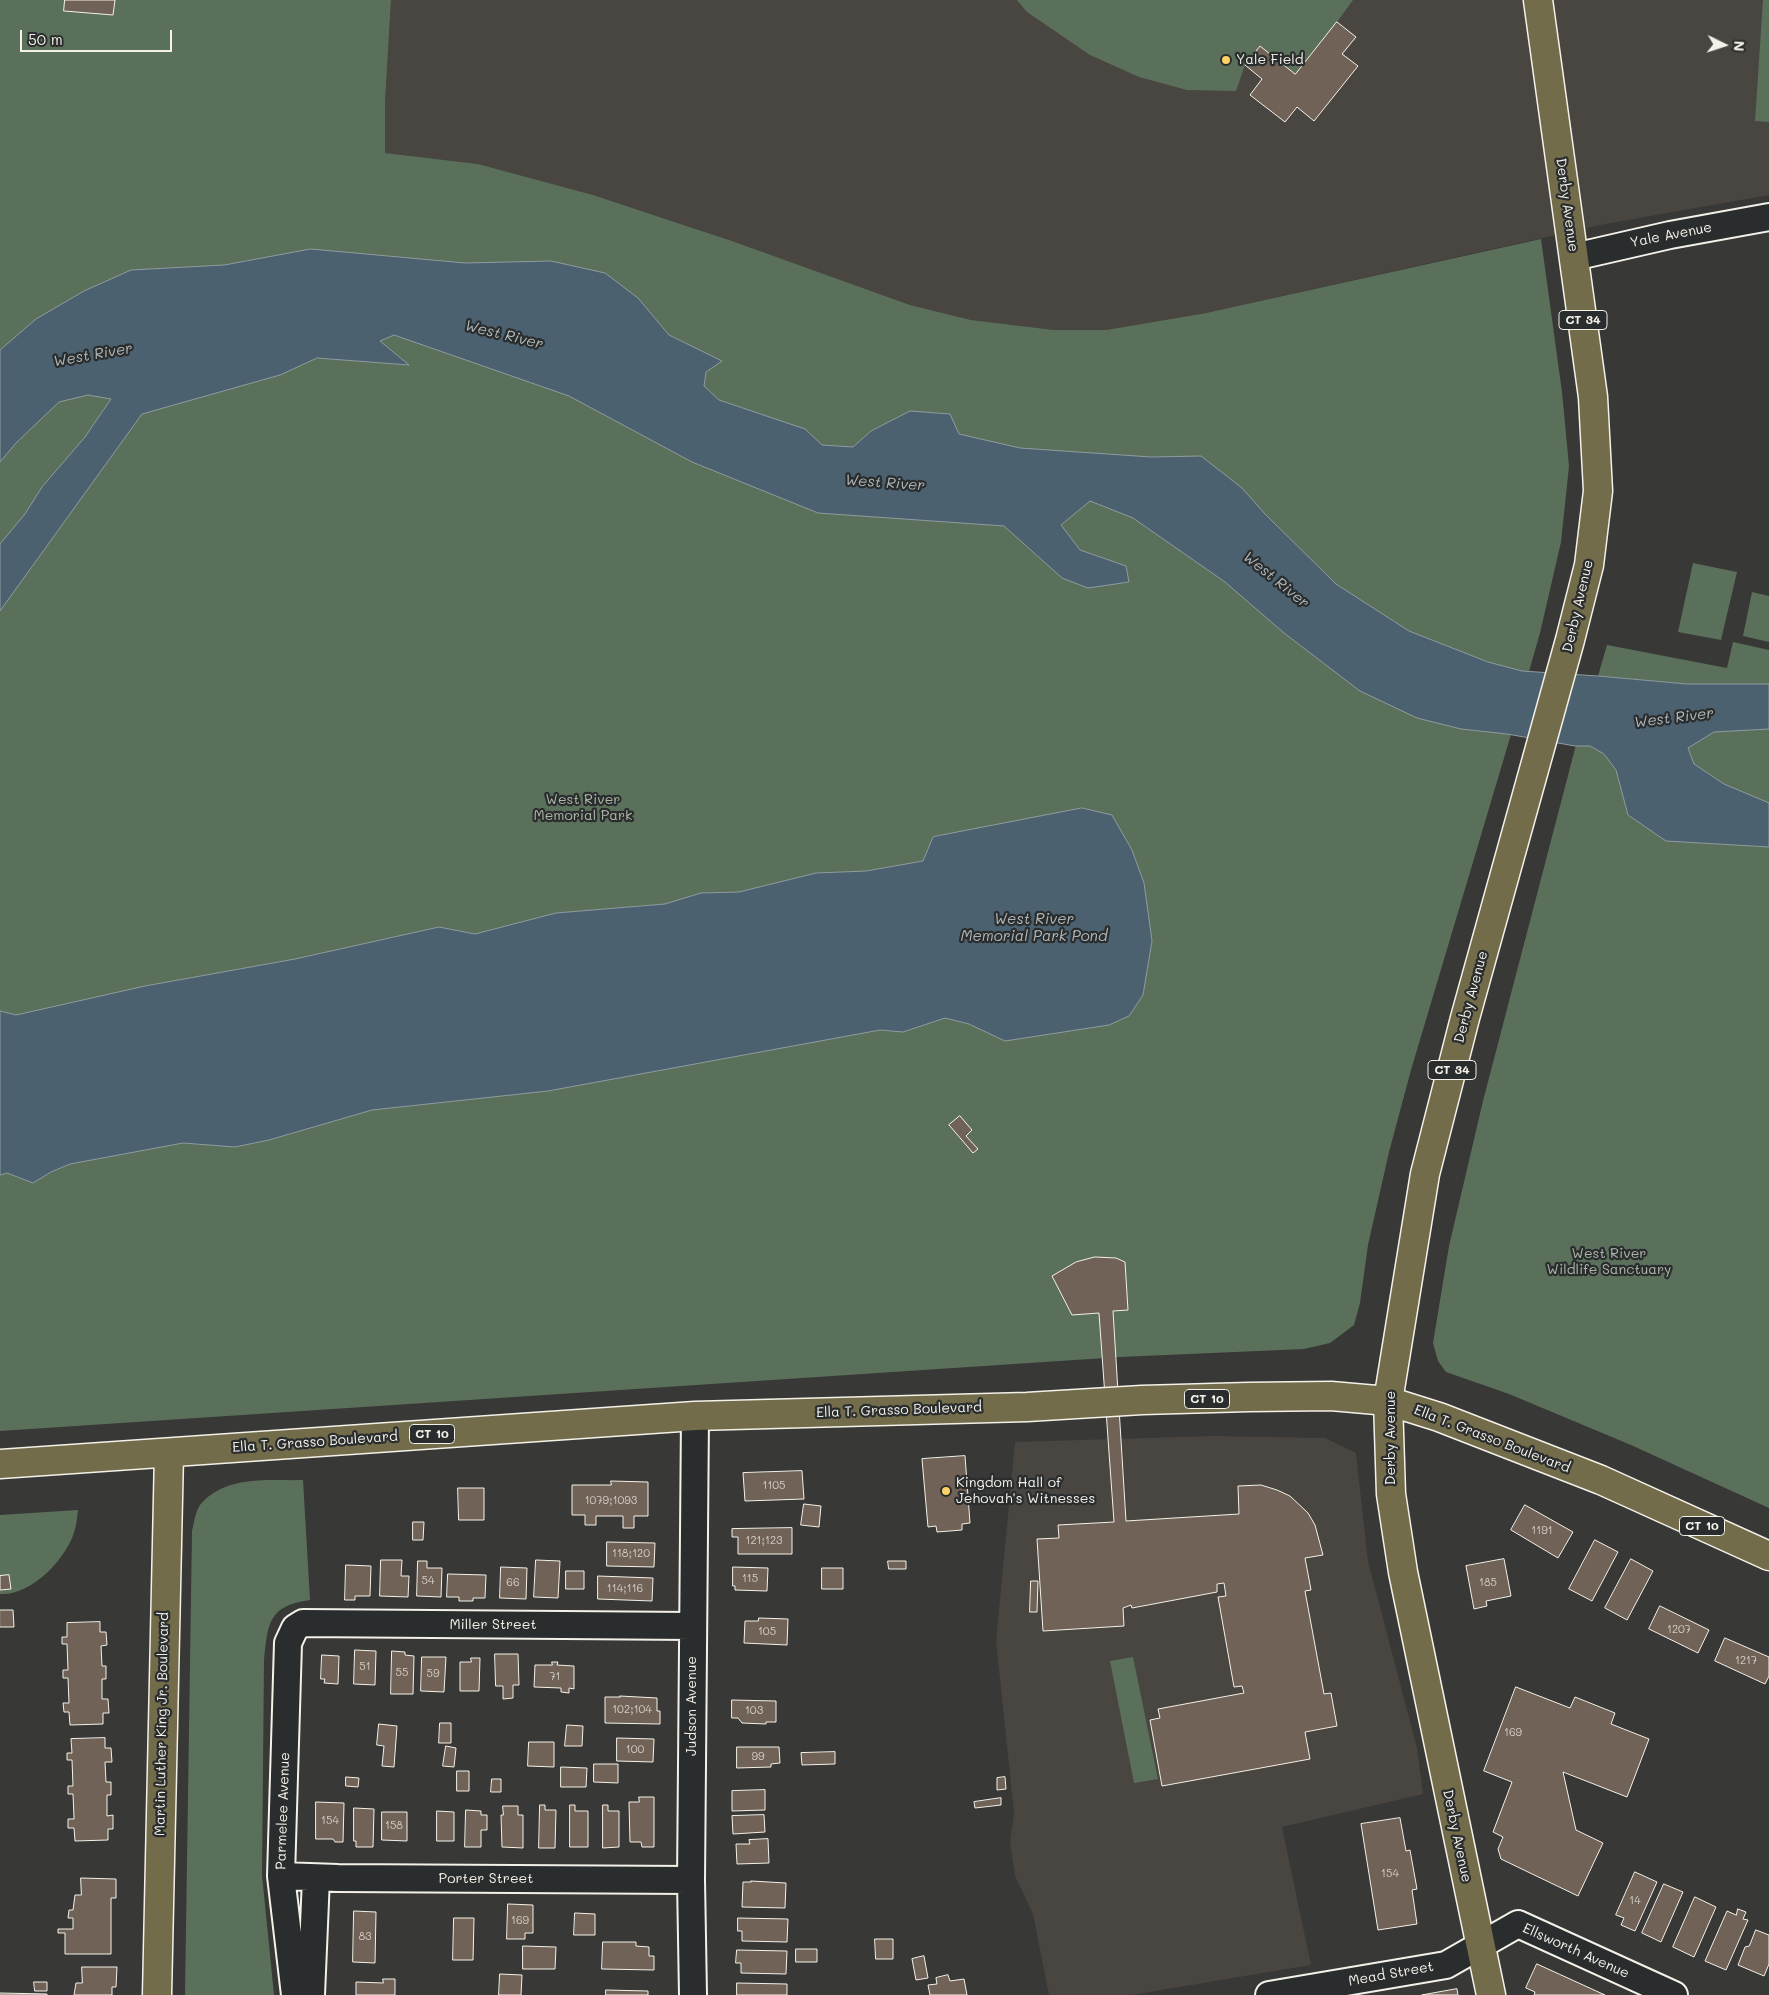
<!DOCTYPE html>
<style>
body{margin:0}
#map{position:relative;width:1769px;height:1995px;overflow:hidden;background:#383836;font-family:Mali,sans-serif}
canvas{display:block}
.north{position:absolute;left:1699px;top:20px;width:50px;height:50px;-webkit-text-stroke:4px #2a2d2e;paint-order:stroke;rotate:94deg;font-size:14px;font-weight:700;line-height:20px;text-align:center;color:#f4f1e8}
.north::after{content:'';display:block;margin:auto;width:18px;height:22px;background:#f4f1e8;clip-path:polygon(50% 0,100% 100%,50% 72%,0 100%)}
.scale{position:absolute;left:20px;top:30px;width:152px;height:22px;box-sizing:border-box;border:2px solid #f4f1e8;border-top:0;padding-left:6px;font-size:15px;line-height:18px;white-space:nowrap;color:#f4f1e8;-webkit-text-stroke:4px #2a2d2e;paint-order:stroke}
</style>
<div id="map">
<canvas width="1769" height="1995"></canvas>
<div class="north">N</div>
<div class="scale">50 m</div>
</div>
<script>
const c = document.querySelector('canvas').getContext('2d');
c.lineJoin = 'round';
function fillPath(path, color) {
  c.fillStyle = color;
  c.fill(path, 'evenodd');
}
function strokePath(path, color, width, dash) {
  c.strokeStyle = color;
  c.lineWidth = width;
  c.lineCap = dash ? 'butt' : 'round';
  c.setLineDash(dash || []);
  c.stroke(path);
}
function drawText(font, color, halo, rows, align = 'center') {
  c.font = font + ' Mali,sans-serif';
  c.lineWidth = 4.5;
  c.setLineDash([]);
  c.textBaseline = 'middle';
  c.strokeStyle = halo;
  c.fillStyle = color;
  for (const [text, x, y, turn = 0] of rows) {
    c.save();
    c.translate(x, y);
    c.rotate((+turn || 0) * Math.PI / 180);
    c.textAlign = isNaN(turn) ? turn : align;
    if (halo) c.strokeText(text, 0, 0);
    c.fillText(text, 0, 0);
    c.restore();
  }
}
fillPath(new Path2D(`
 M391,0H1769V195L1605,224L1206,313L1106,330H1054L971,320L910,305L732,241L593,195L478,164L385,153V102Z
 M1212,1436L1325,1438L1356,1453L1368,1561L1417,1748L1423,1794L1282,1827L1311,1965L1132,1995H1049L1033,1914L1015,1876L1010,1842L1014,1813L996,1641L1015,1442Z`), '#494540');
fillPath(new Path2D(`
 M0,0H391L385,102V153L478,164L593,195L732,241L910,305L971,320L1054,330H1106L1206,313L1541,239L1562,392L1569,466L1561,542L1540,633L1507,748L1411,1070L1389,1152L1368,1245L1360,1303L1354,1325L1330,1343L1304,1349L1120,1357L0,1431Z
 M1017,0H1353L1337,22L1356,37L1343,54L1358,66L1314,121L1297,107L1285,122L1250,95L1262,79L1245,65L1236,91L1187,90L1139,77L1090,55L1027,12Z
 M1763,0H1769V122L1755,121Z
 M1693,563L1737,572L1721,640L1678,632Z
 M1752,592L1769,596V642L1743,636Z
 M1733,642L1769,650V684H1687L1598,676L1607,645L1727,668Z
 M1769,707V1508L1631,1445L1509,1394L1446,1372L1438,1361L1433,1343L1449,1246L1483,1101L1583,718Z
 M303,1480L310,1600C268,1606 268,1623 264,1660L262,1875L274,1995H185L192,1531C194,1524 195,1512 200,1505C225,1475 268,1481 303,1480Z
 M78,1510C77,1516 77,1523 75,1529C68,1558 31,1596 0,1594V1515Z
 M1133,1657L1158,1779L1134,1783L1110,1661Z`), '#5b705b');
const water = new Path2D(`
 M311,249L465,263L551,261L605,273L638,298L669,335L722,361L706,372L704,386L719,400L805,429L822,445L853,447L871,431L910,411L950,414L959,434L1020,448L1151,457L1201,456L1242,488L1265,514L1336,584L1409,631L1488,662L1522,671L1598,676L1687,684H1769V729L1714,732L1688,748L1694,764L1724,784L1769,803V847L1666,841L1628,815L1616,770L1604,754L1590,746H1575L1507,734L1461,729L1417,718L1360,691L1284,633L1225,582L1133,518L1090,501L1061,525L1080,550L1126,566L1129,582L1088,588L1062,578L1004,526L818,513L692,462L569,396L394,335L380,341L409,365L317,358L280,375L142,414L0,611V544L25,514L42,487L85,437L111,399L88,395L59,402L16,443L0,462V350L36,319L84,291L131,270L224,265Z
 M1082,808L1112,815L1132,850L1144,883L1152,941L1143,995L1129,1016L1109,1025L1005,1041L969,1024L945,1018L903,1032L880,1030L548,1091L372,1110L269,1140L235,1147L183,1143L70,1164L51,1172L33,1183L7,1173L0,1175V1011L16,1015L145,986L295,959L439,927L475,934L556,913L665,904L701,893L739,892L816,873L866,871L923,861L933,837Z`);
fillPath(water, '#4c616f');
strokePath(water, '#8f9b9f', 1);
const building = new Path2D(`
 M65,0H115L113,15L64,11Z
 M1337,22L1356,37L1342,54L1358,66L1314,121L1297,107L1285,122L1250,95L1262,79L1245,65L1260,46L1295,74Z
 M960,1116L972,1130L966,1136L978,1149L973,1153L949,1125Z
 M1095,1257L1116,1258L1125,1262L1128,1310L1113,1311L1126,1521L1239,1514L1238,1486L1261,1485L1277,1490L1290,1496L1308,1513L1315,1525L1323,1555L1305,1558L1311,1590L1305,1591L1324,1694L1331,1693L1337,1726L1305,1732L1310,1759L1162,1786L1150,1720L1160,1718L1158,1709L1244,1693L1242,1686L1234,1687L1218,1597L1226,1596L1224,1583L1217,1584V1592L1132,1608L1131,1605L1123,1608L1124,1626L1043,1631L1037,1539L1059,1538L1058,1525L1114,1522L1099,1313L1072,1315L1052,1276L1076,1262Z
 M965,1456L970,1523L962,1524V1530L937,1532L936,1526L928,1527L922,1459Z
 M802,1471L804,1499L745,1501L743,1473Z
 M611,1481L648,1482V1516H634V1528H623V1516H596V1525H585V1515H572V1485H611Z
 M458,1488H484V1520H459Z
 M804,1504L821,1506L819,1527L801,1525Z
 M1525,1505L1573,1532L1558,1558L1511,1530Z
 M413,1522H424L423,1540H413Z
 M792,1528V1554H738V1537H732V1529Z
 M1595,1540L1618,1552L1592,1601L1569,1589Z
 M607,1542L655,1543L654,1567L607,1566Z
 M1504,1559L1511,1596L1486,1601L1487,1606L1474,1609L1466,1566Z
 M1631,1559L1653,1571L1627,1620L1605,1608Z
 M381,1560H402L401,1576H409L408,1597L380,1596Z
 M536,1560L560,1561L558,1598L534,1597Z
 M418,1561H427V1568H442L441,1597L417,1596Z
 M888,1561H906V1569H889Z
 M346,1565L371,1566L370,1596H355V1600H345Z
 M501,1567L527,1568L526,1599L500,1598Z
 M733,1567L768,1568L767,1591L735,1590V1586H733Z
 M822,1568H843V1589H822Z
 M566,1571H584V1589H566Z
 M448,1574L486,1575L485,1598H473V1601H459V1597H447Z
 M9,1575L11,1589L0,1590V1576Z
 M598,1576L653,1578L652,1601L598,1599Z
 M1031,1581H1038L1037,1612H1030Z
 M1660,1606L1709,1630L1698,1653L1649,1629Z
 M0,1610H13L14,1627H0Z
 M759,1618L788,1619L787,1645L744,1643L745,1621H758Z
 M100,1622V1632H106L107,1645L101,1646L102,1666H106V1679H102V1699H108L109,1713H103V1724L70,1725L69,1712H64L63,1703H69L68,1678H63V1670H68L67,1644H62V1637H67V1623Z
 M1725,1638L1769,1657V1676L1765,1684L1715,1661Z
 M355,1650L376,1651L375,1685L354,1684Z
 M392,1651L405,1652V1655L414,1656L413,1694H391Z
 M495,1654H518L519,1685H513V1698L503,1699V1686H496Z
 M322,1655L339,1656L338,1684L324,1683L325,1679H321Z
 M422,1657H446L444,1692L421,1691Z
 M471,1658H480L479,1691H460V1662H471Z
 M552,1662H558L557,1665L574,1666V1689L569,1688V1693L561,1692V1688L534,1687L535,1665H552Z
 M1516,1687L1570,1708L1575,1697L1615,1713L1611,1724L1649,1739L1627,1797L1563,1772L1576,1830L1603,1843L1578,1896L1501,1859L1498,1849L1503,1837L1493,1832L1512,1782L1484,1771Z
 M620,1696L657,1698V1711H660V1724L605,1723V1697H620Z
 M732,1700L776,1701V1722H766V1724L742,1723L738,1718H732Z
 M440,1723H451V1743H439Z
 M379,1724L397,1726L394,1767L382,1766L384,1746L377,1745Z
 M567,1725L583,1726L582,1746H565Z
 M105,1738V1748H111L112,1762H105L106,1782H111V1795H107V1816L113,1815V1829H108V1840L75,1841L74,1828H68V1819H74V1817L73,1794H68V1786H73L72,1760H67V1753H72L71,1739Z
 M617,1738L654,1739L653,1762L617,1761Z
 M529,1742H554V1767L528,1766Z
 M446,1746L456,1748L454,1767L443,1766Z
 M737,1747H779L780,1763L771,1764V1767L737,1768Z
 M835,1752V1764L802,1765L801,1753Z
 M594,1764H618V1783L594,1782Z
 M561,1767L587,1768L586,1787H561Z
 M457,1771H469V1791H457Z
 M346,1777L359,1778L358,1787L346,1786Z
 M1005,1777L1006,1789L997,1790V1778Z
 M492,1779H501V1792H491Z
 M765,1790V1810L732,1811V1791Z
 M639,1797H654V1847H642L641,1842H630L629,1802H639Z
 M1001,1798V1805L975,1808L974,1802Z
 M316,1802L344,1803L343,1842H335L333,1839H316Z
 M540,1805H545V1810H556L555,1848H539Z
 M570,1805H575V1811H588V1847H570Z
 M603,1805H608V1811H619V1847L603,1848Z
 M503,1806H518V1815H523V1848L502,1847L501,1815H503Z
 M354,1808L374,1809L373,1847H356V1841H354Z
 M466,1810L481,1811V1815H487V1830H481V1847H465Z
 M437,1811L454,1812V1841H437Z
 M382,1812H407V1841L382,1840Z
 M764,1815L765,1832L733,1834L732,1816Z
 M1400,1818L1406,1851L1410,1850L1417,1889L1412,1890L1417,1924L1378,1930L1361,1824Z
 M768,1839L769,1863L737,1864L736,1844H750L749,1840Z
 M1635,1872L1657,1882L1635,1931L1621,1925L1624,1918L1616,1915Z
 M81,1878L116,1879V1898H111V1954H65V1933H58V1929H73V1918H68L69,1910H73L75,1895H81Z
 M751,1881L786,1883L785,1908L742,1907L743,1882H751Z
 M1664,1884L1683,1892L1661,1942L1642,1933Z
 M1695,1897L1716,1907L1694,1957L1673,1947Z
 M508,1904L533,1905V1933H525V1939H507Z
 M1738,1909L1746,1912L1743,1919L1748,1920L1726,1970L1705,1961L1727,1911L1736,1915Z
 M354,1911L376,1912L375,1963L353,1962Z
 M575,1913L595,1914V1935H574Z
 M454,1918H474L473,1960H453Z
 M738,1918L788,1919L787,1942L742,1941V1931H738Z
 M1756,1930L1769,1935V1964L1764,1976L1738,1965L1745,1947L1749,1946Z
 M875,1939H893V1959H876Z
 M603,1942H636V1946L649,1947V1956H654V1970L602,1969Z
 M523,1946L556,1947L555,1969H523Z
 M796,1949H817V1962H796Z
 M737,1950L787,1951L786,1974L741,1973V1963H736Z
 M924,1956L928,1978L916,1980L912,1959Z
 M1537,1964L1605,1995H1534L1535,1992L1526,1988Z
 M82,1967H117L116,1987H112V1995H74L76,1983H82Z
 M500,1974L522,1975L521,1995H499Z
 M948,1975L950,1981L964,1979L967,1995H930L928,1985L937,1984L936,1978Z
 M383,1979H395V1995H356V1982L383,1983Z
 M34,1982H47V1991H35Z
 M737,1983L787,1984V1995H737Z
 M1457,1989L1458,1995H1422Z
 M606,1990L648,1991V1995H606Z
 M0,1993L47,1994V1995H0Z`);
fillPath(building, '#706257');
strokePath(building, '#f4f1e8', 1);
const minor = new Path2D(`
 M1574,257L1670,235L1769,217
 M281,1876L338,1878L691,1880
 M295,1995L281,1876L288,1643L295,1628L303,1623L692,1626
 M311,1995L316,1878
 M693,1995L691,1880L695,1416
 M1269,1995L1446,1965L1518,1924L1674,1995`);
const major = new Path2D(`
 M1491,1995L1403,1572L1391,1494L1388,1401L1439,1417L1601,1480L1769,1556`);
const highway = new Path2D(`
 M0,1464L695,1416L1027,1407L1142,1400L1249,1397L1331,1396L1388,1401L1425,1174L1465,1018L1570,640L1589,565L1598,491L1593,397L1538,0
 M157,1995L169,1453`);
strokePath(minor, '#f4f1e8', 30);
strokePath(major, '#f4f1e8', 31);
strokePath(highway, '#f4f1e8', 31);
strokePath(minor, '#2a2d2e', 26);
strokePath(major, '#726c4b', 28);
strokePath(highway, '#726c4b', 28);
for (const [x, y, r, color] of [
 [1226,60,5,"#ffd166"],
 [946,1491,5,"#ffd166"]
]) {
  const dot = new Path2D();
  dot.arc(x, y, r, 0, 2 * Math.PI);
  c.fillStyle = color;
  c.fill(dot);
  strokePath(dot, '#2a2d2e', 2);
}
drawText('11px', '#d3cdc4', null, [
 ["1105",774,1486],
 ["1079;1093",611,1501],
 ["1191",1542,1531],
 ["121;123",764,1541],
 ["118;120",631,1554],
 ["115",750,1579],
 ["54",428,1581],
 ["66",513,1583],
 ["185",1488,1583],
 ["114;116",625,1589],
 ["1207",1679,1630],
 ["105",767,1632],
 ["1217",1746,1661],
 ["51",365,1667],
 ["55",402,1673],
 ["59",433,1674],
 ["71",555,1677],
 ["102;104",632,1710],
 ["103",754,1711],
 ["169",1513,1733],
 ["100",635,1750],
 ["99",758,1757],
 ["154",330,1821],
 ["158",394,1826],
 ["154",1390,1874],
 ["14",1635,1901],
 ["169",520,1921],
 ["83",365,1937]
]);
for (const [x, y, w] of [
 [1583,320,48],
 [1452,1070,48],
 [1207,1399,45],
 [432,1434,45],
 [1702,1526,45]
]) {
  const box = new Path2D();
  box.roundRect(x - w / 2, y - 9.5, w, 19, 4);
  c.fillStyle = '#2a2d2e';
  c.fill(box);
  strokePath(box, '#f4f1e8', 1);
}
drawText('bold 12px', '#f4f1e8', null, [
 ["CT 34",1583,320],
 ["CT 34",1452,1070],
 ["CT 10",1207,1399],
 ["CT 10",432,1434],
 ["CT 10",1702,1526]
]);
drawText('14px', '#f4f1e8', '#2a2d2e', [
 ["Yale Field",1236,60],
 ["Kingdom Hall of",956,1483],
 ["Jehovah's Witnesses",956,1499]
], 'left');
drawText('14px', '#f4f1e8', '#2a2d2e', [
 ["Derby Avenue",1567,205,82],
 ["Yale Avenue",1671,235,-11],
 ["Derby Avenue",1578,606,-77],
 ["Derby Avenue",1471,997,-75],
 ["Ella T. Grasso Boulevard",899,1410,-2],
 ["Derby Avenue",1391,1438,-90],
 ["Ella T. Grasso Boulevard",1492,1439,21],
 ["Ella T. Grasso Boulevard",315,1442,-4],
 ["Miller Street",493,1625],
 ["Judson Avenue",692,1706,-90],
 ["Martin Luther King Jr. Boulevard",162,1724,-89],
 ["Parmelee Avenue",283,1811,-88],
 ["Derby Avenue",1457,1836,78],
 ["Porter Street",486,1879],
 ["Ellsworth Avenue",1576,1951,24],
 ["Mead Street",1391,1974,-10]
]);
drawText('14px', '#afb7a9', '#2a2d2e', [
 ["West River",583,800],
 ["Memorial Park",583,816],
 ["West River",1609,1254],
 ["Wildlife Sanctuary",1609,1270]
]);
drawText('italic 15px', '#b1b7b8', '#2a2d2e', [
 ["West River",504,335,14],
 ["West River",93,355,-10],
 ["West River",885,483,4],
 ["West River",1276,580,39],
 ["West River",1674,718,-7],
 ["West River",1034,919],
 ["Memorial Park Pond",1034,936]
]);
</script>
